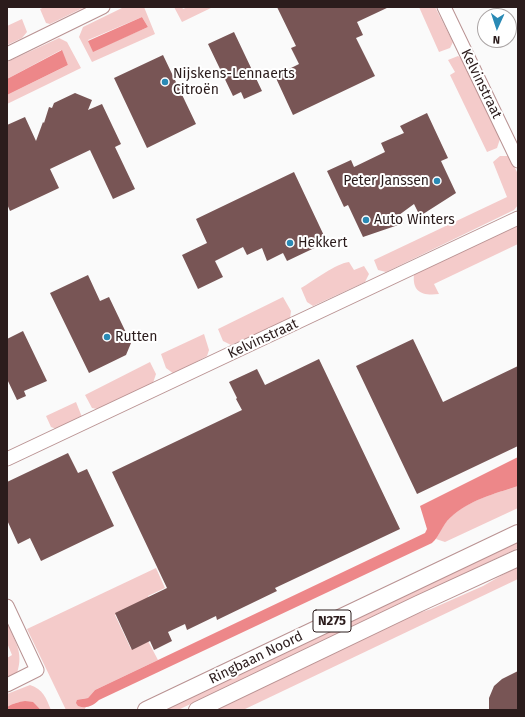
<!DOCTYPE html>
<meta charset="utf-8">
<style>
body{margin:0}
#map{position:relative;width:525px;height:717px;overflow:hidden;background:#fafafa;font-family:"Fira Sans",sans-serif}
canvas{display:block}
.frame{position:absolute;inset:0;border:8px solid #2b1c1c;pointer-events:none}
.north{position:absolute;left:477px;top:8px;width:40px;height:40px;box-sizing:border-box;background:#fff;border:1px solid #aaa4a4;border-radius:50%;rotate:183deg;font-size:11px;font-weight:700;line-height:16px;text-align:center;color:#2b1c1c}
.north::after{content:'';display:block;margin:auto;width:14px;height:18px;background:#2a8ab5;clip-path:polygon(50% 0,100% 100%,50% 72%,0 100%)}
</style>
<div id="map">
<canvas width="525" height="717"></canvas>
<div class="frame"></div>
<div class="north">N</div>
</div>
<script>
const c = document.querySelector('canvas').getContext('2d');
c.lineJoin = 'round';
function fillPath(path, color) {
  c.fillStyle = color;
  c.fill(path, 'evenodd');
}
function strokePath(path, color, width, dash) {
  c.strokeStyle = color;
  c.lineWidth = width;
  c.lineCap = dash ? 'butt' : 'round';
  c.setLineDash(dash || []);
  c.stroke(path);
}
function drawText(font, color, halo, rows, align = 'center') {
  c.font = font + ' "Fira Sans",sans-serif';
  c.lineWidth = 4;
  c.setLineDash([]);
  c.textBaseline = 'middle';
  c.strokeStyle = halo;
  c.fillStyle = color;
  for (const [text, x, y, turn = 0] of rows) {
    c.save();
    c.translate(x, y);
    c.rotate((+turn || 0) * Math.PI / 180);
    c.textAlign = isNaN(turn) ? turn : align;
    if (halo) c.strokeText(text, 0, 0);
    c.fillText(text, 0, 0);
    c.restore();
  }
}
fillPath(new Path2D(`
 M45,7H85L50,24L46,23L40,9Z
 M124,7H144L155,34L92,62L79,37L83,27ZM142,17L148,27L93,51L88,40Z
 M174,7H182L183,9L188,7H213L182,22Z
 M419,7H435L453,42L450,48L439,52Z
 M22,19L27,32L22,38L7,45V26Z
 M59,38L67,42L81,68L7,104V95L68,65L61,50L7,79V62Z
 M458,56L461,58L500,139L497,148L487,152L450,75L455,72L448,60Z
 M500,156H509L518,174V205L514,210L386,272L378,270L374,260L507,197L493,162Z
 M518,224V244L434,284L439,294C422,296 412,292 414,274Z
 M349,262L354,270L364,266L369,274L365,282L313,306L307,302L301,288C315,280 335,264 349,262Z
 M283,297L291,311L290,319L231,345L223,341L218,329Z
 M204,334L209,350L207,356L174,374L166,368L161,354Z
 M150,362L156,374L153,383L97,409L92,408L85,395Z
 M76,402L82,417L56,429L51,427L46,416Z
 M518,486V508L445,542L436,539C440,532 444,523 450,518C468,500 494,494 518,486Z
 M518,539V548L178,710H159Z
 M518,566V579L243,710H210L403,618L431,609L483,586Z
 M156,568L165,588L148,596L153,607L133,606L115,615L131,649L148,641L158,660L95,690L88,698L82,699L78,706L86,707L84,710H66L27,629Z
 M7,623C15,642 24,652 17,673L7,678V658L12,655L7,643Z
 M30,685C43,689 46,698 51,710H41C32,699 18,700 7,707V694Z`), '#f4cbca');
fillPath(new Path2D(`
 M142,17L148,27L93,52L88,41Z
 M62,50L68,65L7,95V79Z
 M518,457V486C494,494 469,500 450,518C442,525 440,536 432,543L99,700C93,706 86,709 78,706L76,703L77,700L88,698L95,690L425,533L427,529L420,506Z
 M25,701L33,702L41,710H7V707C13,703 19,702 25,701Z`), '#ed8789');
fillPath(new Path2D(`
 M277,7H389L357,22L363,35L356,38L375,76L293,115L275,76L299,64L291,48L296,46Z
 M234,32L262,91L244,99L241,92L233,96L208,44Z
 M163,55L196,124L147,148L114,78Z
 M75,93L92,100L88,110L102,104L121,144L115,147L135,189L113,199L90,150L50,169L59,188L10,211L7,204V125L25,117L36,141L43,122L44,123L49,107L52,108L54,103Z
 M427,113L448,158L441,161L456,193L420,216L414,204L399,215L404,223L363,237L348,205L344,207L327,171L351,160L354,167L385,152L381,143L404,133L400,126Z
 M294,172L327,242L287,261L283,253L267,261L262,248L247,255L243,247L215,261L223,277L198,289L182,255L207,243L196,219Z
 M88,275L100,301L109,297L131,343L126,355L89,373L50,293Z
 M23,331L47,381L24,391L26,396L17,400L7,379V339Z
 M413,339L443,402L518,366V446L417,494L356,366Z
 M319,359L400,529L275,588L277,591L217,620L216,616L187,630L185,624L168,632L172,641L154,650L150,641L132,650L115,613L167,588L112,472L242,410L236,399L237,398L229,382L257,369L265,385Z
 M68,453L78,473L87,469L114,526L41,561L30,538L18,544L7,520V482Z
 M518,671V710H489V698L494,686L502,679Z`), '#785555');
const minor = new Path2D(`
 M444,7L518,161
 M7,54L103,7
 M7,459L518,218
 M7,606L37,670L7,685`);
const major = new Path2D(`
 M146,710L518,533
 M197,710L418,604L518,558`);
strokePath(minor, '#b99292', 15);
strokePath(major, '#b99292', 18);
strokePath(minor, '#fff', 13);
strokePath(major, '#fff', 16);
for (const [x, y, r, color] of [
 [165,82,4,"#2a8ab5"],
 [437,181,4,"#2a8ab5"],
 [366,220,4,"#2a8ab5"],
 [290,243,4,"#2a8ab5"],
 [107,337,4,"#2a8ab5"]
]) {
  const dot = new Path2D();
  dot.arc(x, y, r, 0, 2 * Math.PI);
  c.fillStyle = color;
  c.fill(dot);
  strokePath(dot, '#fff', 1.5);
}
for (const [x, y, w] of [
 [332,621,38]
]) {
  const box = new Path2D();
  box.roundRect(x - w / 2, y - 11, w, 22, 3);
  c.fillStyle = '#fff';
  c.fill(box);
  strokePath(box, '#2b1c1c', 1);
}
drawText('bold 13px', '#2b1c1c', null, [
 ["N275",332,621]
]);
drawText('14px', '#2b1c1c', '#fff', [
 ["Nijskens-Lennaerts",173,74],
 ["Citroën",173,90],
 ["Peter Janssen",429,181,"right"],
 ["Auto Winters",374,220],
 ["Hekkert",298,243],
 ["Rutten",115,337]
], 'left');
drawText('14px', '#2b1c1c', '#fff', [
 ["Kelvinstraat",481,84,64],
 ["Kelvinstraat",263,339,-25],
 ["Ringbaan Noord",256,658,-26]
]);
</script>
